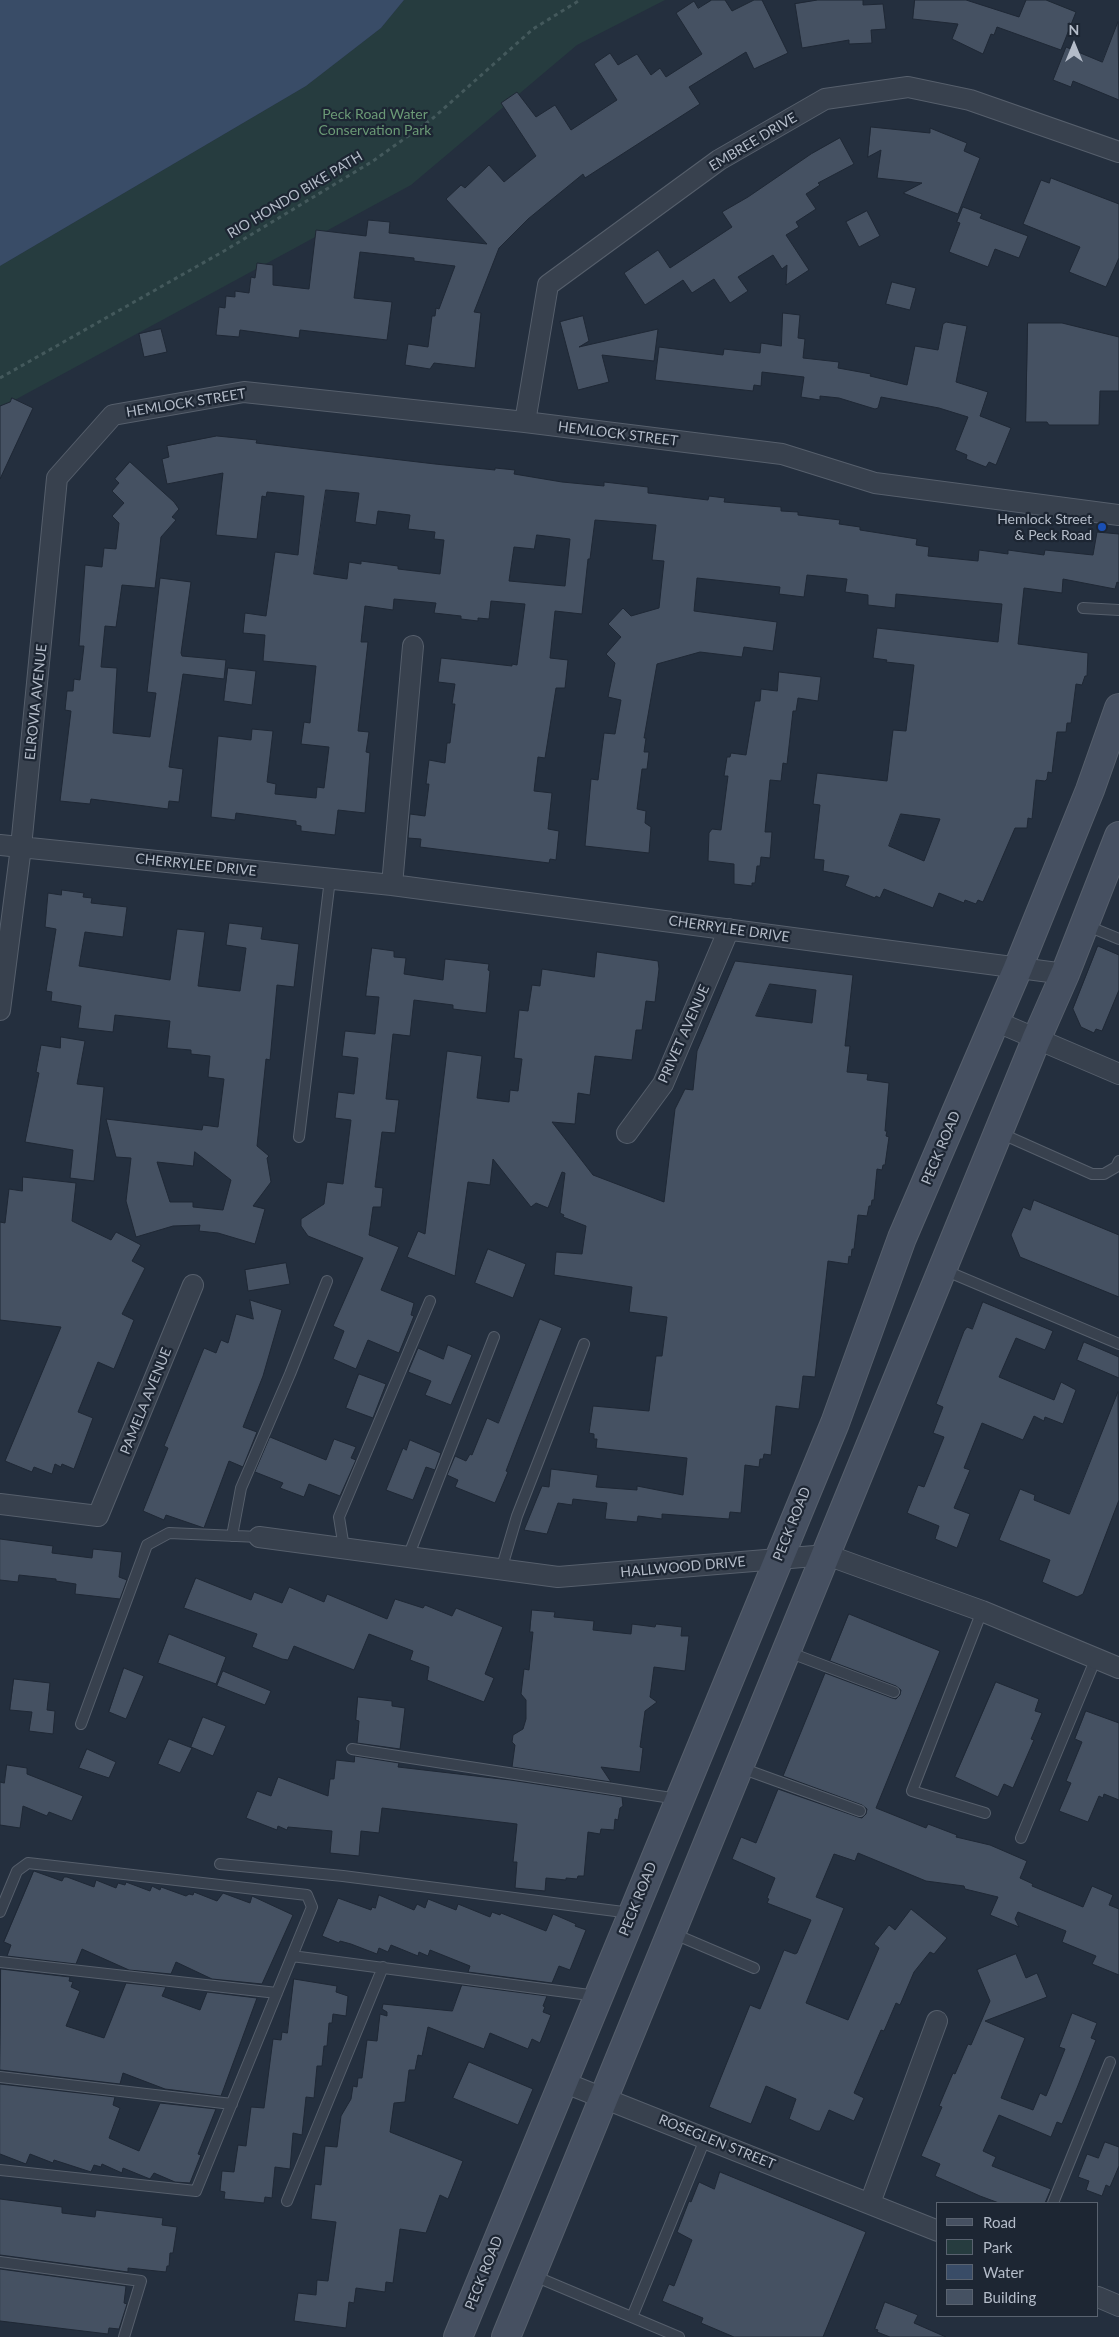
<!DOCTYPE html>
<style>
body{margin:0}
#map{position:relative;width:1119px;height:2337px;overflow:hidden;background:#242f3e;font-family:Lato,sans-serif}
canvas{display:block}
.legend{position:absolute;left:936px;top:2202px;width:162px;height:115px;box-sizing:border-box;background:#1d2633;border:1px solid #59626f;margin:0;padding:6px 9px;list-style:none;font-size:15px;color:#b4bcc9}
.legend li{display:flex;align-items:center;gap:10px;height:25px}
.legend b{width:25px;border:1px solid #59626f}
.north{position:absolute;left:1049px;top:20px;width:50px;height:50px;-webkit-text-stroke:4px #1d2633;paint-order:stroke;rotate:0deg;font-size:14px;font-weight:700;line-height:20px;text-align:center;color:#b4bcc9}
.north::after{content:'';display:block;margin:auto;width:18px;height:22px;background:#b4bcc9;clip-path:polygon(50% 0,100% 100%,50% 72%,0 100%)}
</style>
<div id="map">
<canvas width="1119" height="2337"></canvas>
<ul class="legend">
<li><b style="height:6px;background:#465061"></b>Road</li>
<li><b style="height:14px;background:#263c3f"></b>Park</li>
<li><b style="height:14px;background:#394c67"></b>Water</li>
<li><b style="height:14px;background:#455162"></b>Building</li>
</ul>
<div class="north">N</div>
</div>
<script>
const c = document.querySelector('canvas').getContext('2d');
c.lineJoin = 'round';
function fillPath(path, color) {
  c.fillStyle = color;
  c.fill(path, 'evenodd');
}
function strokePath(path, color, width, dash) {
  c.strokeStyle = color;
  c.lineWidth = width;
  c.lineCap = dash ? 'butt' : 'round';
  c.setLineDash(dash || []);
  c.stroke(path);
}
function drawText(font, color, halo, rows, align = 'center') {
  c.font = font + ' Lato,sans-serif';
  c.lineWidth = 4.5;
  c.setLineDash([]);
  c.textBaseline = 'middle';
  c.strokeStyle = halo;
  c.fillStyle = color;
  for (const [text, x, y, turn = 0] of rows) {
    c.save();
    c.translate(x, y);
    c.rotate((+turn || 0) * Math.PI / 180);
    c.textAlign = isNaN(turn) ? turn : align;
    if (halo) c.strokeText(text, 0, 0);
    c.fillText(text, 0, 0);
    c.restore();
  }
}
fillPath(new Path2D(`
 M404,0H665L577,45L411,185L0,408V266L306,86L381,28Z`), '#263c3f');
fillPath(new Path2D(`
 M0,0H404L381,28L306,86L0,266Z`), '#394c67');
const building = new Path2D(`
 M712,0H725L732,11L754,0H762L788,53L754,69L746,52L689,87L700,104L585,178L583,174L528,219L499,248L474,312L481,313L475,368L434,363L430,369L405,365L408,344L428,347L432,316H435L436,308L439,309L455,266L414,261V258L360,252L354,298L392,302L387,340L300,330L299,338L240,330L239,337L216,335L219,307L225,308L226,296L235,297V291L249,293L251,277L255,278L257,263L273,265V285L309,289L316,230L366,236L368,220L390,222L389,233L487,244L446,199L461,185L465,188L489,165L504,182L536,156L501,103L517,92L536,117L555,105L571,130L617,100L594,64L610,53L618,65L637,54L651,75L660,68L666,77L702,54L676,13L694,1L698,8Z
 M818,0H863V5L883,4L886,29L871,30L872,43L849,44V40L802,48L795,4Z
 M915,0H966L1019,17L1026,0H1046L1076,12L1061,50L997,27L994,35L991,34L983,54L952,39L958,24L913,19Z
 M1118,22L1119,100L1073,81L1071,87L1053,80L1066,47L1102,62Z
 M871,127L930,133V128L967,143L964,151L980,158L958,214L903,193L922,183L877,178L881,150L868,157Z
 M840,138L854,164L818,183L820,185L806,194L816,209L796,222L799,227L786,235L809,270L786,285L787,265L782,269L773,255L738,277L748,291L730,303L714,279L692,293L683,280L645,305L624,273L658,250L670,268L732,227L722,212L748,197L811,154Z
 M1051,178L1119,204V258L1106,287L1069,272L1080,247L1023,224L1041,180L1049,183Z
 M963,207L982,214L980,218L1028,236L1019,258L995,249L988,267L949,252L960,223L957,222Z
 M867,211L880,236L859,247L846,222Z
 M892,282L916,288L910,310L886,304Z
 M783,313L800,315L798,338L805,339L803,358L839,362L838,368L871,374L870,376L907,385L915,346L938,350L943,324L946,322L967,326L956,382L988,392L980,416L1011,428L996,465L989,462L986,467L966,459L967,455L955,450L968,417L939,408L881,397L878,408L875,409L839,398L820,396V400L801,397L804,377L762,372L761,386L754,385L753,391L655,380L659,347L723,355L724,349L760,353L761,343L781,346Z
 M583,316L589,341L579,347L658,329L654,361L602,355L609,382L578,390L560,322Z
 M1028,323H1062L1119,337V391H1100L1099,425H1049L1047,422H1026Z
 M161,329L167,352L144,357L139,334Z
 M12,398L33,408L0,479V406L10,402Z
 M217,436L257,440L256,443L435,464L495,470V468L515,470L514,474L562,482L604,486V482L648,487V493L708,500L709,496L725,498L724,502L781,507V511L798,512V515L840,520L839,524L860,527V530L917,539L916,545L929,547L928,556L978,561L979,550L1008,554V550L1044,555L1045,550L1093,555L1097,532L1119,534V583L1117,582L1115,589L1063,579L1062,593L1024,588L1018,644L1088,653L1087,676H1085L1082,685L1076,684L1071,723H1067L1066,732H1057L1052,773L1048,772L1047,779L1045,781L1036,780L1032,819L1028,818L1027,828H1015L983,902L978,900L976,904L965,900L964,903L939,893L933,908L884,889L880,898L876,896L875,898L845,886L849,876L823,871L824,860L814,859L820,805L813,804L817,773L887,781L893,730L906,731L914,665L886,662L887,660L873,658L877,628L998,642L1002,604L896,594L895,608L868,605V595L845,592L847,579L807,575L804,597L779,594L780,587L697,578L694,611L777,622L773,651L744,647L742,657L700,652L657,664L644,738H646L644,752H649L647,769H642L637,809L646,811L645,823L651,827L649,853L585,846L591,779L598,780L604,733L615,734L621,700L608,697L615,663L606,654L621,637L608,624L623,608L631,616L659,608L664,561L652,560L656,525L595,520L590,559H588L582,614L555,611L550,658L568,660L565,688H556L545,758L538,757L534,791L552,793L548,829L559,831L556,860L550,859L549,863L420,847L421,839L408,838L410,814L425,816L429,784H426L429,760L445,763L447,743H450L455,704H452L455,684L438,682L441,658L512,666V664L517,665L525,604L491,601L489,619L478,618V621L461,619V616L434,613L436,603L394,599L393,610L365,606L361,642H368L358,731L369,732L366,752L370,753L365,813L338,810L335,835L301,831V826L296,825V821L236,813L235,820L211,817L218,736L251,740L252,729L273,731L267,782L276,784L275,794L316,798L317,787L324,788L329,747L301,744L304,722L310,723L316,666L263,661L265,635L243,633L245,613L266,616L275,552L298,555L304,496L267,492L266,497L262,496L257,539L216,535L223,473L167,484L162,459L169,457L167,446ZM326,490L359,493L355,522L376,525L378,511L410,515L408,529L435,532L434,539L444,540L440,574L398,569V566L361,561V564L349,562L347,579L314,574ZM537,535L570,539L565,586L509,581L514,547L534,549ZM901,814L940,819L924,861L889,846Z
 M130,462L174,502L179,509L172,517L176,520L161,537L155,588L122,585L116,627L105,626L101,667L117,668L113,733L150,737L156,693L147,692L160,578L191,582L181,653L182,656L226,660L224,679L183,674L169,767L183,769L179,802L169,801L168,809L91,799L90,804L60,801L71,711L65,710L67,691H73L74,679L80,680L84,646H79L85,565L102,567L104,548L116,549L119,523L112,516L124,503L112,491L119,483L115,479Z
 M228,668L256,671L252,705L224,701Z
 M779,672L821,677L818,701L798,698L796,711H793L787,764L783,763L781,781L770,780L765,832H772L770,858L761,857L760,866H757L755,883H752V886L734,884V864L708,861L709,833L712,829L721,830L728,776H724L727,757H730L731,753L746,755L755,701H760L761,689L777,691Z
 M62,890L84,893L83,897L92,898L91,903L127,907L123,937L85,932L79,966L170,980L177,929L205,932L198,986L240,991L246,948L226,945L229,923L263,927L261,939L299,944L294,987L277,985L270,1060L266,1059L257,1146L269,1156L267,1158L271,1182L253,1206L265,1209L255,1244L218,1233L199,1231L200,1225L173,1226L136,1237L126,1201L131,1158L116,1157L106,1119L202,1130L203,1125L218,1127L224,1079L208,1077L210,1056L191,1054V1050L167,1048L170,1021L115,1015L113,1032L78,1028L81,1006L51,1001L52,992L46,991L56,929L45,927L48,893L61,895ZM195,1152L231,1180L223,1210L193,1207V1202H170L157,1162L193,1166Z
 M1098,946L1119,955V990L1102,1031L1096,1029L1094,1033L1081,1027L1073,1009Z
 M372,948L394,951V957L406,958L404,974L443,980L445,959L489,964L488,970L490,971L486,1013L453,1009V1005L414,1000L410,1036L393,1034L386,1099L399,1100L395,1133L382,1132L375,1187L383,1188L381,1207H373L369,1235L399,1247L381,1290L414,1303L411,1315L414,1316L399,1353L368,1340L356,1369L333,1359L344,1331L333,1326L363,1258L308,1236L301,1226V1219L324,1204L327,1182L343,1184L351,1120L335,1118L338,1092L354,1094L358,1058L342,1056L345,1031L375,1034L379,997L366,996Z
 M597,952L658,961L659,969L655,1002L646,1001L642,1030H636L632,1060L595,1056L590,1095L578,1093L575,1124L552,1122L593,1175L664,1202L675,1109L685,1089L693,1090L697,1051L735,961L853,975L845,1046H850L847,1072L868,1074L867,1080L889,1083L885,1131H887L886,1136L889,1137L885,1165H883L882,1170L877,1169L874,1200H872L871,1206H869L867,1216L858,1215L854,1249H852L851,1257L849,1256L848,1264L828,1261L815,1377L803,1376L799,1409L776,1406L771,1455L764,1454L763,1459H760L759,1467L745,1465L741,1513L730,1512L729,1519L662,1514V1519L638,1516L637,1522L605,1519L607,1503L573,1499L572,1505L558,1503L547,1534L524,1530L542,1486L549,1487L551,1469L598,1475L596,1487L637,1490V1486L683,1495L687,1458L596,1448L597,1439H594V1434L589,1433L593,1406L649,1411L656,1356H662L667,1317L629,1312L632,1287L554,1275L556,1252L582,1254L586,1226L563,1217L564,1215L560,1213L565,1173L562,1172L548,1208L536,1203L531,1207L493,1159L490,1185L468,1182L455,1276L407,1257L418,1231L425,1234L447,1051L482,1056L477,1098L509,1102L510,1090L518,1091L522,1059L514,1058L519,1010L528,1011L532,985L540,986L542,969L594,977ZM770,984L816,990L812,1023L756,1016Z
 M61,1037L85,1041L77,1084L104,1087L94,1181L70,1178L73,1150L25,1142L39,1073L36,1072L41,1045L60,1048Z
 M23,1177L76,1183L72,1221L111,1240L116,1232L141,1245L132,1261L145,1268L122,1314L134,1320L114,1369L98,1362L78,1412L93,1418L74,1469L62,1464L61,1467L55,1464L52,1474L34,1467L32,1472L5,1461L61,1327L0,1320V1222L5,1223L9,1189L22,1191Z
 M1034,1200L1119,1235V1297L1020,1257L1011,1235L1023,1207L1030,1210Z
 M488,1249L526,1264L513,1298L475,1283Z
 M286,1263L290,1284L248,1291L245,1270Z
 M250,1300L282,1310L263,1376L243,1427L257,1432L243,1467L229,1461L204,1528L166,1515L164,1520L143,1511L168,1448L164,1446L204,1348L216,1353L221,1340L228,1343L236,1314L253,1319Z
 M983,1302L1053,1331L1045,1350L1016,1338L999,1377L1054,1400L1061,1382L1076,1390L1063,1424L1045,1417L1044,1421L1034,1416L1023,1440L982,1423L964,1468L970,1470L954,1508L970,1514L957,1548L935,1539L939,1526L907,1513L918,1485L924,1487L944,1437L933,1433L943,1407L936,1404L964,1331L967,1327L972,1329Z
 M540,1319L562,1328L519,1437L506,1471L508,1472L495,1503L455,1487L458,1480L447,1475L455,1456L466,1461L470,1454L472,1455L487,1418L498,1423Z
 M1084,1342L1119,1357V1378L1077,1360Z
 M448,1345L472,1355L451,1405L425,1395L431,1381L408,1372L418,1348L443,1359Z
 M359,1374L386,1384L373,1418L346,1408Z
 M1118,1392L1119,1500L1083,1594L1077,1597L1042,1582L1050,1560L999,1540L1020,1489L1035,1495L1034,1500L1069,1514Z
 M270,1437L326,1460L334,1439L356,1447L351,1458L356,1460L340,1496L309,1484L304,1497L280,1488L283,1483L255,1472Z
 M410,1440L441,1453L435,1470L426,1467L413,1500L386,1490L403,1448L406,1450Z
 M0,1539L53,1546L52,1553L92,1558L93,1549L122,1552L119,1577L127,1580L120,1599L75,1594L76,1584L56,1581V1579L19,1575L18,1582L0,1580Z
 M196,1578L251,1600L254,1592L282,1603L289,1587L324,1602L327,1594L387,1619L395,1599L423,1608L425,1605L452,1616L456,1608L503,1627L485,1674L494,1678L484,1702L427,1680L429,1667L410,1660L413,1651L369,1634L354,1670L294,1646L288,1660L282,1659L252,1647L257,1634L184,1608Z
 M532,1610L555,1612L554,1617L594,1621L593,1630L631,1634L632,1624L655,1627L656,1624L682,1627L681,1636H689L685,1671L654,1667L650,1697L657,1702L645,1711L640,1747L643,1748L640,1772L601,1767L611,1782L512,1767L515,1745L512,1742L513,1735L523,1729L526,1719V1700L521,1694L524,1669L529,1670L533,1632H530Z
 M849,1614L940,1651L876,1808L926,1828L928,1824L957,1835L956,1837L990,1845L1027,1861L1020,1878L1033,1884L1032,1886L1083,1907L1092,1886L1113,1895L1109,1905L1119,1909V1975L1092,1964L1096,1956L1062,1942L1066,1931L1018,1912L1015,1919L1019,1927L990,1915L998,1897L965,1889L964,1886L926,1881L858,1853L855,1861L834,1854L816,1897L844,1908L806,2003L848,2020L879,1948L874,1944L889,1925L895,1930L911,1909L947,1938L934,1954L930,1952L914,1972L900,2005L896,2003L884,2031L881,2030L854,2093L864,2098L854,2121L829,2110L820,2131H816L789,2119L796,2099L766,2086L751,2124L709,2107L750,2005L760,2009L784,1950L795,1954L797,1953L811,1920L767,1903L769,1899L767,1898L775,1878L732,1859L741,1837L756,1843L778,1789L858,1817L862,1818L866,1814L867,1809L862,1805L783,1776L825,1673L892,1698L896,1699L900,1695L901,1690L896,1686L830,1661Z
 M169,1634L226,1657L216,1684L158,1663Z
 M124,1668L144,1676L126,1719L109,1712Z
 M223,1671L271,1691L265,1705L217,1686Z
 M14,1679L50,1683L47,1710L55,1711L53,1734L29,1731L32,1712L10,1710Z
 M996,1682L1039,1699L1035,1711L1042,1713L1031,1739L1034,1740L1013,1788L1004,1784L998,1797L955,1777Z
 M358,1697L392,1701V1706L405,1708L400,1749L357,1743L359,1721L356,1720Z
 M1086,1711L1119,1723V1800L1104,1794L1103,1798L1099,1796L1088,1822L1059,1811L1071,1783L1066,1781L1082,1742L1075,1739Z
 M203,1717L226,1726L213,1756L191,1747Z
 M169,1739L192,1748L180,1773L158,1764Z
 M87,1749L116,1762L109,1778L79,1768Z
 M355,1756L399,1763L398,1767L510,1780L622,1797L623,1806L620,1808L618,1820L615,1819L614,1830L601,1829L600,1834L588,1832L584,1876H578L577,1879L566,1878V1880L546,1878L545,1891L515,1888L517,1862H513L517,1824L382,1808L379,1833L361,1831L359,1856L330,1853L332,1831L288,1827L287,1830L278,1826L277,1830L246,1818L257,1791L271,1796L278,1777L328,1796L330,1779H334L336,1760L354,1762Z
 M7,1765L27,1768V1774L83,1796L72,1821L49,1812L47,1816L23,1806L20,1828L0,1825V1782L4,1783Z
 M34,1871L62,1881L64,1877H67L94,1887L96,1880L116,1888L118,1883L125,1885L126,1882L150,1891L152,1886L160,1890L161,1887L186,1896L189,1894L193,1895L194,1892L217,1901L223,1893L250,1903L252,1896L293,1915L262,1984L212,1979L176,1962L171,1974L129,1970L82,1949L76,1964L7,1956L11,1945L4,1942Z
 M379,1895L414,1910L417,1904L425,1908L428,1899L456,1910L458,1904L490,1917L492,1912L500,1915L501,1913L546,1931L553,1914L576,1924L575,1926L586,1930L570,1970L559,1966L552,1983L468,1972L470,1966L430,1950L428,1956L419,1952L418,1956L391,1945L388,1952L379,1948L377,1954L351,1944L340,1941L339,1943L322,1936L338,1898L371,1910L372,1907L375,1908Z
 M1016,1954L1026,1978L1037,1973L1047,1997L985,2021L1025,2038L1001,2098L1033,2110L1040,2093L1046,2096L1051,2084L1065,2049L1059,2047L1072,2013L1097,2023L1091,2038L1096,2040L1077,2088L1062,2124L1057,2122L1051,2137L999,2115L983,2151L996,2157L992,2166L1051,2189L1045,2203H999L980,2196L935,2176L940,2164L921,2156L942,2107L939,2106L953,2073L955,2074L968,2044L971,2045L990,2001L977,1970Z
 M1,1969L70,1977L69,1981L73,1982L71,1987L80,1991L66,2026L104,2038L126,1983L166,1987L162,1996L200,2010L207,1992L257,1998L221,2096L165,2089L123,2073L120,2084L0,2070Z
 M294,1979L337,1986L336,1992L348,1996L346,2016L333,2014L332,2023H329L327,2046H324L322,2066H317L314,2098L306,2097L302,2135L293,2133L290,2169L275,2167L272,2198L265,2197L264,2203L224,2199L225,2192L220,2191L222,2171L234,2172L238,2145L246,2146L251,2107L264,2108L273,2039L281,2040L282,2032L287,2033Z
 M462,1985L547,1996L543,2006L545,2007L543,2012L551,2015L540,2043L532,2039L528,2049L490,2033L484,2049L428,2027L422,2056L418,2055L415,2070H409L405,2102L394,2103L390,2132L463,2161L448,2199L440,2195L426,2233L400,2229L393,2283L386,2282L385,2292L356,2288L354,2303L349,2302L346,2328L294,2321L298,2293L316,2295L317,2280L328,2281L336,2222L311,2219L315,2184L321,2185L325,2146L337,2147L341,2116L351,2099L353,2086L357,2087L358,2078H362L367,2040L377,2041L380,2014L387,2016V2012L382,2009L383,2004L452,2011Z
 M469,2062L533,2089L518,2125L453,2098Z
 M0,2084L115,2097L113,2105L120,2108L109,2138L139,2151L160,2103L216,2109L198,2154L201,2155L190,2183L175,2182L154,2173L150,2179L123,2168L122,2173L102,2164L101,2167L94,2165L91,2172L54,2160L53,2163L30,2154L26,2164L0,2154Z
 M1105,2142L1119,2147V2166L1110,2187L1106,2185L1102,2196L1086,2190L1089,2181L1078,2177L1087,2154L1098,2158Z
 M720,2172L866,2232L823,2337H734L701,2323L703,2318L662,2301L669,2284L674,2286L692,2240L677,2232L689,2201L691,2202L699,2182L714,2189Z
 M0,2199L62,2207V2213L95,2217L96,2210L163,2218L162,2225L177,2227L173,2253H170L169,2266H167L166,2272L128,2268V2272L0,2255Z
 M0,2269L126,2286L124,2303L127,2304L119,2329L109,2328L108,2334L0,2321Z
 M885,2302L918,2315L914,2323L946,2337H890L877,2332L878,2330L875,2329Z`);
fillPath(building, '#455162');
strokePath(building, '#1f2835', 1);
const lane = new Path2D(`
 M1083,608L1119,610
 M1085,925L1119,939
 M1000,1133L1092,1174H1104L1116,1167L1119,1161
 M299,1137L330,879
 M944,1270L1119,1344
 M232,1536L241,1488L290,1374L327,1281
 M344,1548L339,1517L430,1301
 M408,1557L494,1337
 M501,1570L517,1516L584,1344
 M982,1611L912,1791L985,1813
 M788,1652L894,1692
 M81,1724L147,1545L169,1533L259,1537
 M352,1749L678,1799
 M741,1768L860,1811
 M1021,1838L1096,1658
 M220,1864L343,1876L631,1913
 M0,1912L17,1871L28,1863L307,1895L312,1907L196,2191L0,2170
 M672,1933L754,1968
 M292,1956L597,1996
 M0,1962L277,1993
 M0,2077L232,2104
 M287,2201L383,1967
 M1053,2203L1110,2062
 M0,2262L141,2281L124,2337
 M532,2275L679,2337
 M632,2317L706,2137`);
const street = new Path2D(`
 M525,422L548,285L719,160L825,99L908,87L970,100L1119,152
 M0,845L392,885L1065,974
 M392,885L413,646
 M0,1010L21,847L57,478L113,415L244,392L525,422L782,454L875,483L1119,515
 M995,1021L1119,1074
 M627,1133L663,1084L729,929
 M0,1504L98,1516L193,1285
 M259,1537L558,1577L827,1555L982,1611L1119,1668
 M563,2082L938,2231
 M870,2203L937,2021
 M1098,2297L1119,2306`);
const secondary = new Path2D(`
 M458,2337L835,1423L902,1238L1018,968L1090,790L1119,708
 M506,2337L1036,1040L1065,974L1119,836`);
strokePath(lane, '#565f6c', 12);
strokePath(street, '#565f6c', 22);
strokePath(secondary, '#565f6c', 30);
strokePath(new Path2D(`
 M0,378L224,251L373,161L432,119L533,29L580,0`), '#44595c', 3, [4, 4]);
strokePath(lane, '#38414e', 10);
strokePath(street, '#38414e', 20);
strokePath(secondary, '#465061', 28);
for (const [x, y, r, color] of [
 [1102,527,5,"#1a4fb4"]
]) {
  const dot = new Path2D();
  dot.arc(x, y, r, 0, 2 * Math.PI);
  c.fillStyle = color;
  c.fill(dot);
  strokePath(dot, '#1d2633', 2);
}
drawText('14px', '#6b9a76', '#1d2633', [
 ["Peck Road Water",375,114],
 ["Conservation Park",375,130]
]);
drawText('14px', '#b4bcc9', '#1d2633', [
 ["EMBREE DRIVE",753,142,-31],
 ["RIO HONDO BIKE PATH",295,195,-31],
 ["HEMLOCK STREET",186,403,-9],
 ["HEMLOCK STREET",618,434,7],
 ["ELROVIA AVENUE",36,702,-84],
 ["CHERRYLEE DRIVE",196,865,6],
 ["CHERRYLEE DRIVE",729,929,8],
 ["PRIVET AVENUE",684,1034,-66],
 ["PECK ROAD",941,1148,-67],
 ["PAMELA AVENUE",146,1401,-68],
 ["PECK ROAD",792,1524,-68],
 ["HALLWOOD DRIVE",683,1567,-5],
 ["PECK ROAD",638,1899,-68],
 ["ROSEGLEN STREET",717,2142,22],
 ["PECK ROAD",484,2273,-68]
]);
drawText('14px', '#b4bcc9', '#1d2633', [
 ["Hemlock Street",1092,519],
 ["& Peck Road",1092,535]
], 'right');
</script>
